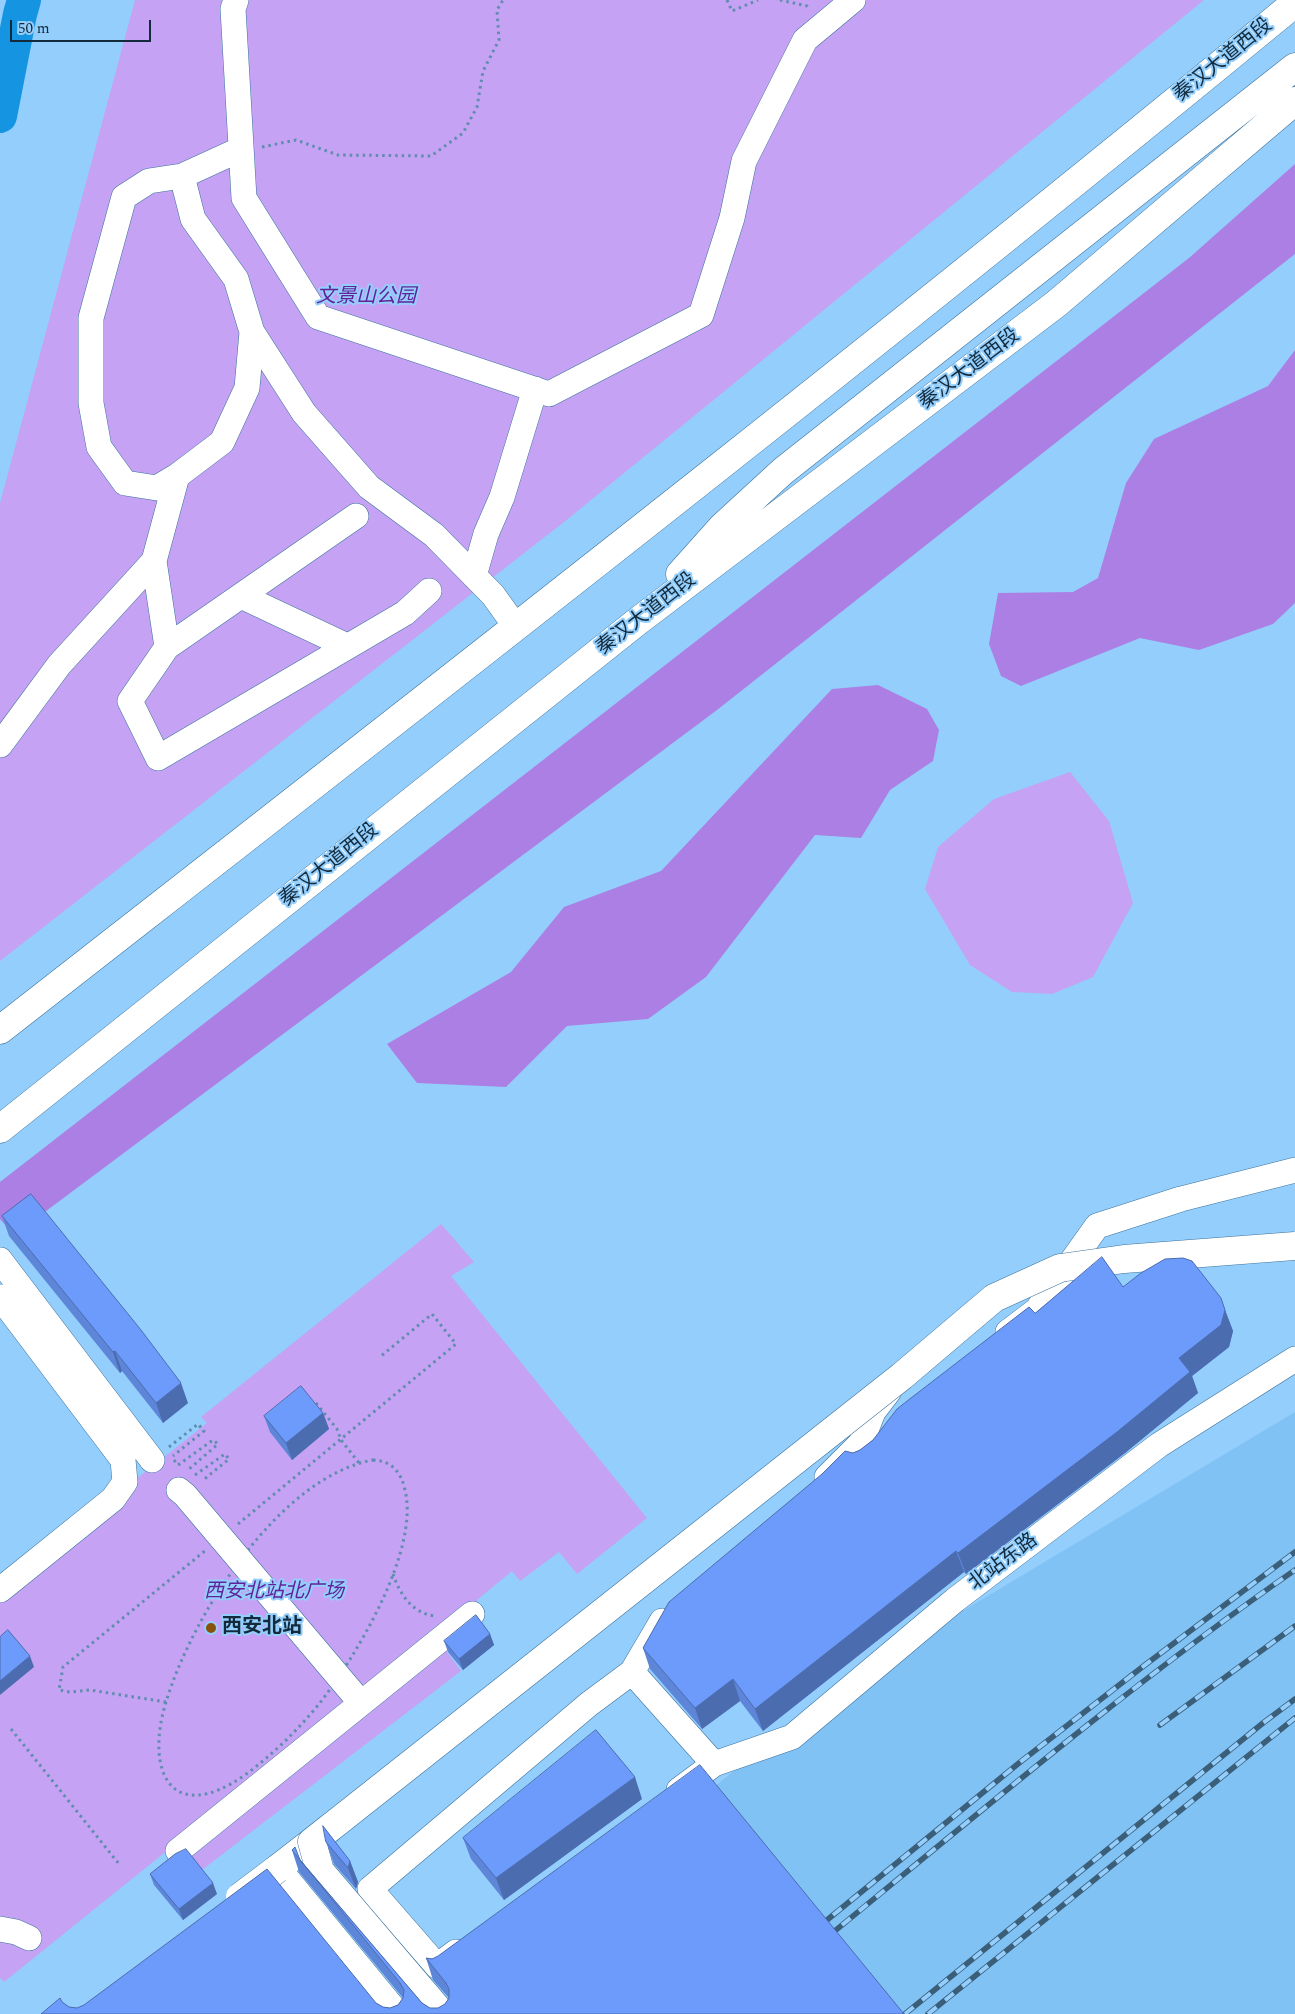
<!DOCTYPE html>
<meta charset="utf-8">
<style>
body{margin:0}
#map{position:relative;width:1295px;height:2014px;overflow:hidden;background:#94cefc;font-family:Spectral,serif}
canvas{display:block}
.scale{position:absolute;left:10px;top:20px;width:141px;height:22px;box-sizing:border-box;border:2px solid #122a3b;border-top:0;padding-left:6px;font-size:15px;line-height:18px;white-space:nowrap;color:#122a3b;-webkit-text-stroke:4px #94cefc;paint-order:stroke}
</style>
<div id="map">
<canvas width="1295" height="2014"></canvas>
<div class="scale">50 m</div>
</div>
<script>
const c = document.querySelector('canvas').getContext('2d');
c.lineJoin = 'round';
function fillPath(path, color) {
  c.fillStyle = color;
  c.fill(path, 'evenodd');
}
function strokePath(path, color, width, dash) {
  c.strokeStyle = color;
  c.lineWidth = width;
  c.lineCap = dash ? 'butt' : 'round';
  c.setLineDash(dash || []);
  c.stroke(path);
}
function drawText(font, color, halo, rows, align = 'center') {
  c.font = font + ' Spectral,"Noto Sans SC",serif';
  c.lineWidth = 4;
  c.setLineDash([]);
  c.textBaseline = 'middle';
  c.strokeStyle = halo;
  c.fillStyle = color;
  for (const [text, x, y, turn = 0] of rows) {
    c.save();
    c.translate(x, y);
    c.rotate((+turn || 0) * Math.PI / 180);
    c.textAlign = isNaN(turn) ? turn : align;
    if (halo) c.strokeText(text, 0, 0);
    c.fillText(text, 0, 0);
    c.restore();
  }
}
fillPath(new Path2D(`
 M1295,1412V2014H433L844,1682Z`), '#81c2f5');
fillPath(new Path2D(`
 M135,0H1204L564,522L0,961V503Z
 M1070,772L1109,821L1133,903L1093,977L1052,994L1012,992L970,965L925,889L938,847L994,799Z
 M441,1224L474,1262L451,1276L647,1518L577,1574L559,1552L520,1581L512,1571L477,1600L474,1622L442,1645L461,1671L198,1873L174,1845L4,1982L0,1978V1587L207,1423L201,1417Z`), '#c5a2f4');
fillPath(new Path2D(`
 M1295,164V254L717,710L14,1235L0,1219V1182L1189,258Z
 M1295,350V603L1273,624L1199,650L1140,638L1021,686L1001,676L989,644L998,593L1073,592L1098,578L1126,483L1154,439L1268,386Z
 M878,685L927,709L939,730L933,761L890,790L861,838L815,835L706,977L648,1019L567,1026L506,1087L417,1083L387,1044L511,972L564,907L661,871L832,689Z`), '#ac7fe4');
strokePath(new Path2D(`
 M0,116L20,14L24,0`), '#1595e1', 34);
const minor = new Path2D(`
 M236,0L233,9L244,198L318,317L549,394L701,315L732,218L744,161L805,40L853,0
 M182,176L193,219L236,279L252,332L247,388L222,442L177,476L157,488L125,483L99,447L91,403V318L124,197L149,181L182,176L241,149
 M252,332L304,413L369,487L434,535L493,595L516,627
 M154,561L167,647L130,701L158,758L405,613L429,591
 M474,576L486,534L502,497L535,389
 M241,596L347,646
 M167,647L356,516
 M0,745L59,665L154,561L177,476
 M0,1260L152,1460
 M0,1297L123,1460L125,1482L113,1499L0,1590
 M1008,1332L1037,1310L1097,1226L1181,1199L1295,1170
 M827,1477L861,1443L873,1412L889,1391
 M179,1490L185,1495L361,1703
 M632,1672L714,1764
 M679,1790L714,1764L792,1737L955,1600L1159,1445L1295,1359
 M178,1851L472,1614
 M0,1929L16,1932L29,1938
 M456,1952L437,1966L370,1889L589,1704L632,1672L662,1621`);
const major = new Path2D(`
 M680,574L722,527L783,471L1295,67
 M0,1030C434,691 870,353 1295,3
 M0,1129L638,621L1056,304L1295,101
 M330,1828L277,1869L396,2014`);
strokePath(minor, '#3c739d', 26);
strokePath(major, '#3c739d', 29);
strokePath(new Path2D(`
 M727,0L732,11L758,0
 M780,0L807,6L810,9
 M262,147L296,140L338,155L431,156L463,133L477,107L483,71L499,40L497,10L503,0
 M316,1403L337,1429L341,1440L359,1463
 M169,1447L198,1424L204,1431L173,1456
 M174,1460L178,1465L213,1440L218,1444L188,1470
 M373,1460C392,1461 401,1472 405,1490C420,1551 355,1658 319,1704C297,1731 272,1755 245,1775C170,1827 145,1770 166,1702C192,1616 279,1477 373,1460Z
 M195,1475L225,1454L229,1459L202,1481
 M238,1524L456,1344L432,1314L380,1357
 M393,1574C400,1595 413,1614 436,1616
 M166,1702L90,1690L70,1692L59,1690L63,1667L206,1550
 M11,1729L119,1864`), '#608caf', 3, [2.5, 4]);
strokePath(minor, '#fff', 25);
strokePath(major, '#fff', 28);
const rail = new Path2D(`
 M1160,1725L1295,1626
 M816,1929L1019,1763L1141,1668L1295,1552
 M825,1939C979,1813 1132,1683 1295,1570
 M905,2014L1263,1723L1295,1699
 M928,2014L1295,1718`);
strokePath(rail, '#3b5e79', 5.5);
strokePath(rail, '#94cefc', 4, [11]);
const majorBridge = new Path2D(`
 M240,1897L277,1869
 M442,2014L320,1871L312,1842L902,1376L994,1298L1060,1268L1124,1259L1295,1246`);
strokePath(majorBridge, '#3c739d', 29, []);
strokePath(majorBridge, '#fff', 28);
fillPath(new Path2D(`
 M2,1216L188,1403L163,1423L122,1371L120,1373L9,1236Z
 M1123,1287L1225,1310L1233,1331L1229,1347L1192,1376L1198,1393L1125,1453L966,1574L964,1572L763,1731L740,1701L702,1729L650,1669L643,1648L853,1453L860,1450L1035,1313Z
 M323,1413L329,1429L292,1460L270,1432L264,1416Z
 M490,1634L494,1645L463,1670L448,1652L444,1641Z
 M642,1799L504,1900L471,1859L463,1838Z
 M326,1842L350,1861L358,1882L356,1889L334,1864Z
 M292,1850L422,2003L430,2008H438L445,2004L449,1998L433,1980L426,1958L904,2014H41L62,2002L69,2007L77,2008L376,2003L383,2007L390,2008L398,2005L403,1998L299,1872Z
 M150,1874L217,1894L183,1920L154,1885Z`), '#5d85d8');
fillPath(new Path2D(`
 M1225,1310L1233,1331L1229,1347L1192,1376L1198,1393L1125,1453L966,1574L958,1553L1179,1358Z
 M115,1351L122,1371L120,1373L113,1352Z
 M181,1383L188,1403L163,1423L156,1403Z
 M323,1413L329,1429L292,1460L286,1443Z
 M956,1551L964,1572L763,1731L755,1709Z
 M490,1634L494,1645L463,1670L459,1659Z
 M30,1656L34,1667L0,1695V1681Z
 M733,1679L740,1701L702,1729L695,1708Z
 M635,1777L642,1799L504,1900L496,1878Z
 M350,1861L358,1882L356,1889L348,1868Z
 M213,1883L217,1894L183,1920L179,1909Z`), '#4c6cb0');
const building = new Path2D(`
 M31,1194L141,1330L181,1383L156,1403L115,1351L113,1352L2,1216Z
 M1102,1257L1123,1287L1141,1273L1165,1259L1183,1258L1192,1261L1221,1298L1225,1310L1221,1325L1179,1358L1190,1372L1117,1432L958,1553L956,1551L755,1709L733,1679L695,1708L643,1648L669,1602L822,1474L845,1451L853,1453L860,1450L873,1440L897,1409L911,1398L1029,1307L1035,1313Z
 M301,1386L323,1413L286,1443L264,1416Z
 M476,1615L490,1634L459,1659L444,1641Z
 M8,1630L30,1656L0,1681V1637Z
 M596,1730L635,1777L496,1878L463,1838Z
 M700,1765L904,2014H41L60,1998L62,2002L69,2007L77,2008L84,2005L267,1869L376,2003L383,2007L390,2008L398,2005L403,1998L404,1990L400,1983L292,1850L295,1847L300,1860L422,2003L430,2008H438L445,2004L449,1998V1989L446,1983L426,1958L432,1959L438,1956Z
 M323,1826L350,1861L348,1868L326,1842Z
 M186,1849L213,1883L179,1909L150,1874L175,1854Z`);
fillPath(building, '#6c9bfb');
strokePath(building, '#4c6cb0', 1);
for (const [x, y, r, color] of [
 [211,1628,6,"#8a5109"]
]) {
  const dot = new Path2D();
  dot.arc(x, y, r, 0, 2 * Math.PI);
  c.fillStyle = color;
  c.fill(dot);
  strokePath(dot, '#94cefc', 2);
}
drawText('20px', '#122a3b', '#94cefc', [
 ["秦汉大道西段",1224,61,-39],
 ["秦汉大道西段",970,370,-37],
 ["秦汉大道西段",647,615,-38],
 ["秦汉大道西段",330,866,-39],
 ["北站东路",1004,1563,-37]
]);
drawText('italic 20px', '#61229a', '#94cefc', [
 ["文景山公园",366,298],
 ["西安北站北广场",274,1593]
]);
drawText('bold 20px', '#122a3b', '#94cefc', [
 ["西安北站",222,1628]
], 'left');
</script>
